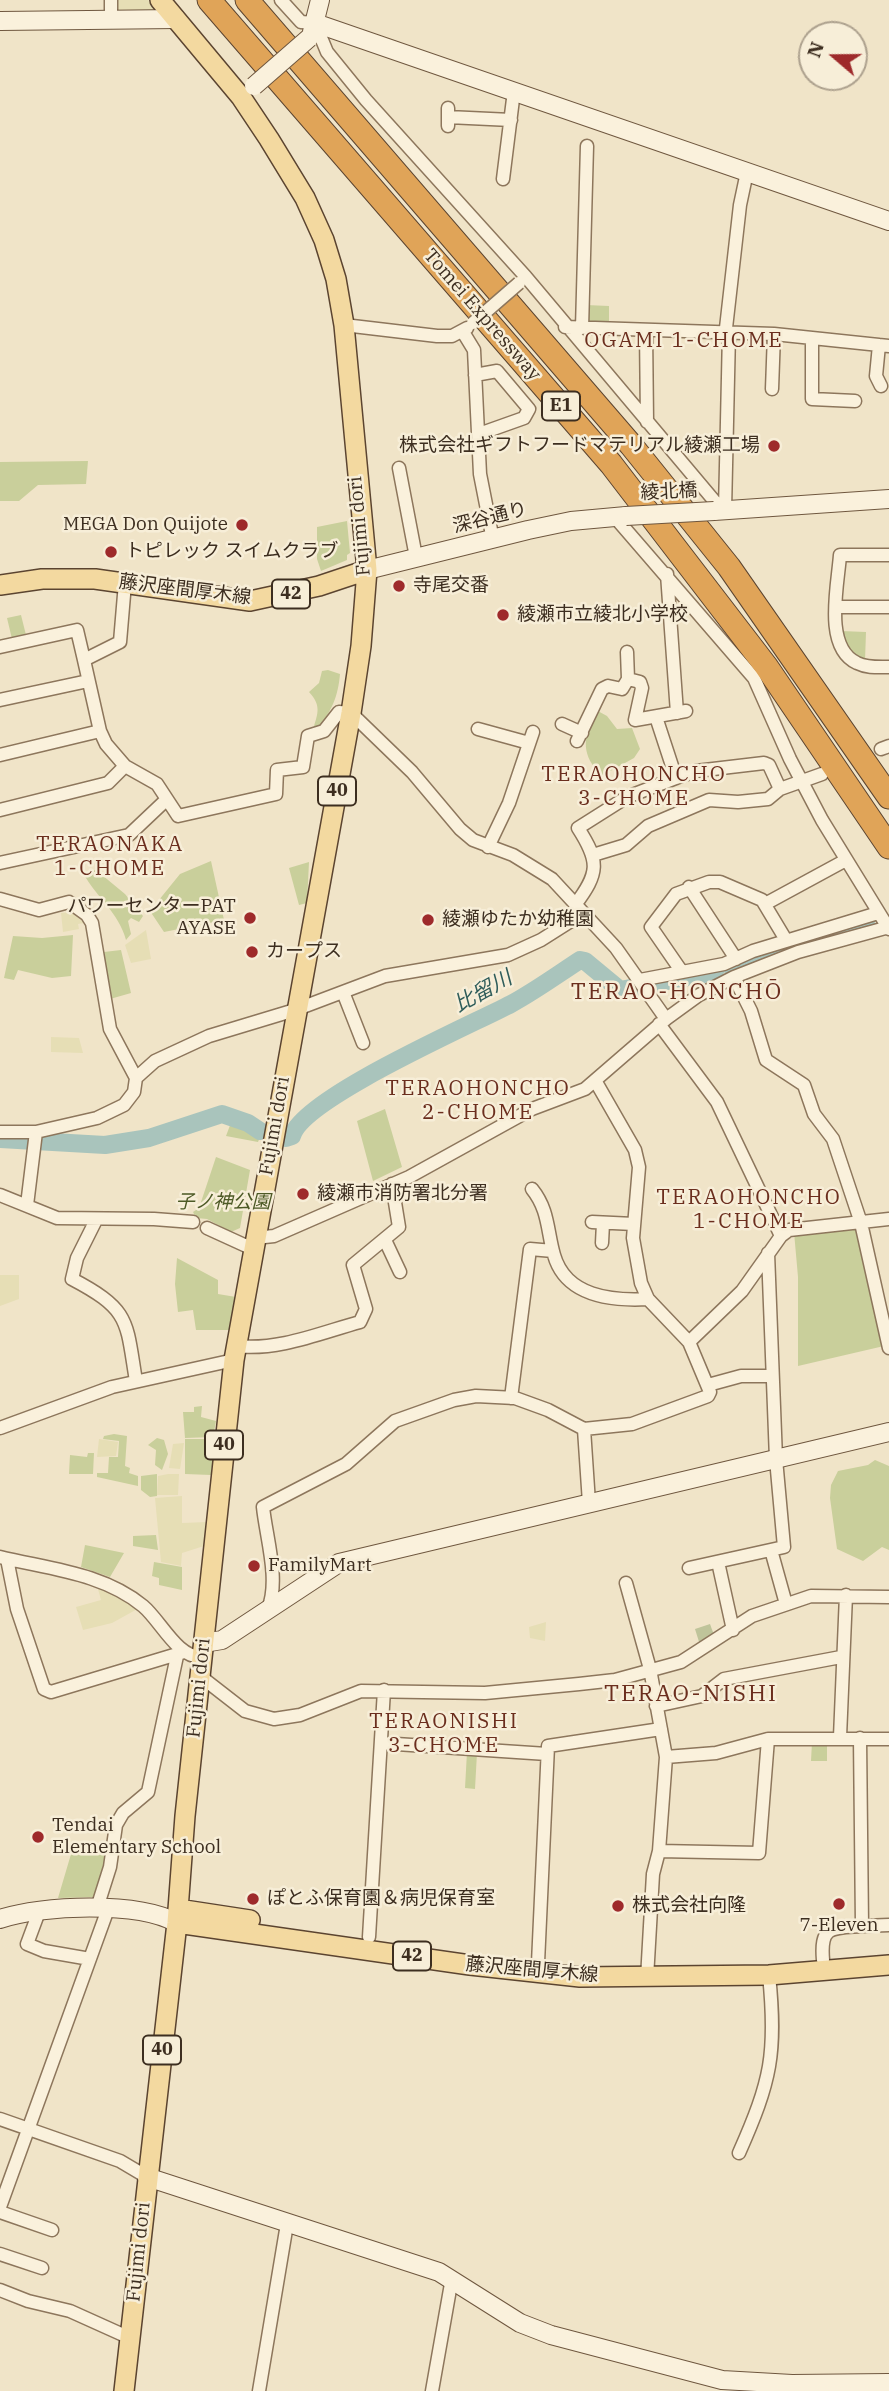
<!DOCTYPE html>
<meta charset="utf-8">
<style>
body{margin:0}
#map{position:relative;width:889px;height:2391px;overflow:hidden;background:#f0e4c8;font-family:"IBM Plex Serif",serif}
canvas{display:block}
.north{position:absolute;left:798px;top:21px;width:70px;height:70px;box-sizing:border-box;background:#f7eed8;border:2px solid #ada18e;border-radius:50%;rotate:290deg;font-size:19px;font-weight:700;line-height:28px;text-align:center;color:#3d2e20}
.north::after{content:'';display:block;margin:auto;width:24px;height:32px;background:#9e2a2b;clip-path:polygon(50% 0,100% 100%,50% 72%,0 100%)}
</style>
<div id="map">
<canvas width="889" height="2391"></canvas>
<div class="north">N</div>
</div>
<script>
const c = document.querySelector('canvas').getContext('2d');
c.lineJoin = 'round';
function fillPath(path, color) {
  c.fillStyle = color;
  c.fill(path, 'evenodd');
}
function strokePath(path, color, width, dash) {
  c.strokeStyle = color;
  c.lineWidth = width;
  c.lineCap = dash ? 'butt' : 'round';
  c.setLineDash(dash || []);
  c.stroke(path);
}
function drawText(font, color, halo, rows, align = 'center') {
  c.font = font + ' "IBM Plex Serif","Noto Sans JP",serif';
  c.lineWidth = 5;
  c.setLineDash([]);
  c.textBaseline = 'middle';
  c.strokeStyle = halo;
  c.fillStyle = color;
  for (const [text, x, y, turn = 0] of rows) {
    c.save();
    c.translate(x, y);
    c.rotate((+turn || 0) * Math.PI / 180);
    c.textAlign = isNaN(turn) ? turn : align;
    if (halo) c.strokeText(text, 0, 0);
    c.fillText(text, 0, 0);
    c.restore();
  }
}
fillPath(new Path2D(`
 M115,0H148L159,14L115,13Z
 M72,912L84,923L78,924L79,929L63,932L61,913Z
 M146,930L151,959L131,963L125,945Z
 M51,1037L79,1038L83,1053L51,1052Z
 M0,1275H19V1299L0,1306Z
 M99,1439L118,1442L116,1456L97,1457Z
 M184,1443L180,1469L169,1468L173,1444Z
 M168,1474H179L178,1495H157L158,1476Z
 M182,1496V1523L207,1522L204,1546L182,1553L181,1566L161,1562L155,1498Z
 M104,1585L141,1607L112,1623L83,1630L76,1607L101,1600L98,1589Z
 M546,1622L545,1641L530,1638L529,1627Z`), '#e6deb5');
fillPath(new Path2D(`
 M586,305L609,306V324L585,323Z
 M88,461L86,484L38,485L19,501H0V462Z
 M347,521L350,553L347,555V560L321,571L317,559V527Z
 M21,615L26,635L12,639L7,618Z
 M841,631L866,632L865,661L853,655Z
 M328,670L340,674C338,697 332,710 318,728L314,726C319,711 320,704 309,692L319,683L322,671Z
 M596,710L607,716L617,729L632,728L640,749L634,758L603,775C596,773 596,770 592,764C580,745 588,729 596,710Z
 M211,861L224,920L164,932L150,911L180,874Z
 M309,862L307,903L299,905L289,868Z
 M96,870L125,894L143,916L139,922L131,918L128,921L131,934L126,940C119,913 97,898 83,873Z
 M73,935L71,976L52,978L18,970L14,980L4,978L13,936L42,938Z
 M121,950L131,993L110,999L104,952Z
 M385,1109L402,1167L373,1181L357,1121Z
 M232,1120L262,1132L258,1142L226,1136Z
 M216,1157L250,1170L240,1228L231,1232L207,1219L196,1218L193,1212L199,1208Z
 M808,1229H857L884,1346L798,1366V1277L794,1232Z
 M177,1258L218,1280V1294L236,1297L229,1330H196L193,1310L178,1312L175,1284Z
 M202,1406L201,1417L216,1421L213,1437L185,1438L183,1412H194V1407Z
 M114,1434L127,1436L125,1466L130,1468L129,1473L138,1476V1486L97,1477V1473H108L109,1457H118L119,1441L103,1439L104,1436Z
 M157,1438L164,1440L168,1454L162,1470L155,1465L156,1450L148,1445Z
 M185,1439H215L211,1475L185,1474Z
 M88,1453H94L93,1474H69L70,1455L87,1457Z
 M875,1460L889,1466V1550L882,1547L863,1561L837,1549L830,1498L831,1485L838,1471L868,1465Z
 M157,1474V1496L150,1497L141,1490V1476Z
 M156,1535L158,1550L133,1546V1536Z
 M85,1545L124,1553L110,1577L81,1567Z
 M154,1562L182,1567V1590L159,1585V1578L152,1576Z
 M812,1742H827V1761H811Z
 M467,1752L477,1753L475,1789L465,1788Z
 M74,1844L104,1853L106,1857L95,1897L58,1898Z`), '#c9cf9b');
fillPath(new Path2D(`
 M710,1624L714,1635L700,1645L695,1629Z`), '#bfc49a');
strokePath(new Path2D(`
 M733,970L803,944L867,927
 M286,1138L292,1136C303,1098 471,1025 511,1004C535,991 557,975 580,960L585,961L620,990L715,972
 M0,1139L105,1145L149,1138L222,1114L248,1123L260,1131`), '#a9c4bc', 18);
const street = new Path2D(`
 M281,0L301,22L315,23L327,52L366,100L526,277L722,510
 M111,19V0
 M448,117L511,120
 M448,126V108
 M503,179L514,91
 M344,325L437,336H452L467,328
 M565,327L774,334L889,346
 M582,328L587,146
 M646,330L647,422
 M463,332L474,350L480,474L493,540
 M812,340V399L855,401
 M879,345L876,376L881,386
 M475,375L497,371L529,409L524,418L479,434
 M772,389L774,334
 M399,468L416,557
 M725,510L729,333L726,328L740,205L747,172
 M614,516L754,678L790,759L822,820L889,929
 M889,555H840C838,585 823,647 857,663C867,668 878,667 889,667
 M667,574L677,713
 M125,583L120,642L84,660L100,731L106,744L125,766L157,784L178,816L276,794L277,770L303,767L308,736L324,731L339,712L351,713L412,772L460,829L473,840L513,855L552,879L616,948L666,1019
 M837,607H889
 M0,647L77,630L84,660
 M627,652L628,679L640,682L642,688L635,720L686,711
 M0,700L88,681
 M656,717L676,778
 M562,724L582,733
 M478,729L529,743
 M577,741L602,689L608,686L622,689L628,679
 M881,749L889,746
 M0,755L100,731
 M0,810L108,783L125,766
 M488,847L509,803L533,732
 M593,855L626,845L648,826L709,800L738,802L768,799L780,789
 M0,863L129,835L166,800
 M689,887L736,959
 M0,899L39,910L69,902L87,915L92,923L110,1029L136,1078
 M765,904L846,860
 M575,905C599,873 600,862 578,828L627,797L676,778L696,771L764,763L769,765L780,789L822,774
 M682,972L651,927L676,894L709,882H720L762,900L786,940
 M734,977L751,1011L766,1060L804,1085L814,1114L833,1139L861,1223L889,1348
 M640,980L724,964L753,951L878,913
 M343,992L363,1043
 M659,1024L717,1102L781,1236
 M0,1132H36L97,1118L124,1105L134,1092L136,1078L155,1061L209,1036L295,1010L385,976L508,955L541,940L582,914
 M532,1189C549,1210 547,1231 554,1255C566,1297 612,1301 648,1299
 M0,1195L57,1218L154,1219L193,1222
 M27,1205L36,1132
 M96,1220L77,1258L72,1279C131,1310 126,1321 136,1381
 M592,1222L634,1224
 M207,1228L253,1249
 M255,1238L274,1236L409,1177L532,1109L585,1089L666,1019L699,995L734,977L798,952L889,927
 M385,1240L400,1272
 M602,1243L603,1223
 M689,1342L742,1291L781,1236L789,1230L889,1219
 M236,1346C278,1351 320,1333 360,1322L366,1309L353,1265L399,1227L392,1184
 M708,1385L741,1376H772
 M511,1398L530,1249L553,1251
 M0,1428L112,1387L234,1360
 M589,1503L584,1429L632,1424L708,1396L710,1392L689,1342L648,1299L641,1283L633,1238L639,1167L635,1150L596,1082
 M771,1550L786,1604
 M0,1557C49,1569 103,1573 143,1606C161,1621 177,1658 202,1657
 M7,1559L17,1609L44,1689L51,1692L184,1652
 M718,1562L733,1630
 M689,1568L784,1547L776,1459L768,1253
 M626,1583L650,1669L666,1757L659,1851L653,1874L647,1978
 M268,1609C280,1580 266,1537 263,1507L346,1464L395,1421L454,1400L476,1396L515,1398L548,1410L584,1429
 M200,1676L245,1711L274,1719L300,1715L361,1691L485,1693L579,1684L615,1680L681,1662L752,1616L811,1596L889,1597
 M656,1706L702,1696L724,1679L841,1657
 M840,1737L846,1595
 M381,1743L547,1754
 M666,1757L716,1753L768,1739H889
 M659,1851L759,1853L768,1739
 M97,1908L110,1867L116,1825L123,1813L148,1792L177,1656
 M40,1909L27,1944L44,1951L90,1959
 M862,1926L889,1925
 M369,1937L384,1690
 M823,1960C820,1925 832,1928 862,1926L860,1738
 M538,1963L548,1746L661,1729
 M0,2119L120,2161L147,2177
 M739,2153C771,2081 777,2053 769,1975
 M0,2207L108,1909
 M0,2212L52,2230
 M0,2254L42,2268
 M0,2290L28,2301L70,2311L130,2338
 M259,2391L287,2224
 M432,2391L452,2278`);
const secondary = new Path2D(`
 M0,21L176,19
 M315,23L889,221
 M312,32L320,0
 M714,511L889,499
 M367,570L528,530L571,521L626,516
 M204,1643L222,1640L339,1563L889,1432
 M0,1919C42,1905 138,1901 177,1923
 M147,2177L439,2272L520,2323L551,2335L722,2380L792,2384L889,2383`);
const primary = new Path2D(`
 M0,585L42,579H95L250,601L319,586L367,570
 M178,1909L250,1920
 M177,1923L470,1965L580,1977L769,1975L889,1965
 M124,2391L177,1923L185,1816L234,1360L351,713L361,646L367,570L344,325L336,279L324,240L305,198L269,139L241,97L160,0`);
const highway = new Path2D(`
 M209,0L611,464L766,666L889,847
 M247,0L631,445L729,567L889,797`);
strokePath(street, '#8d765c', 15);
strokePath(secondary, '#6f573f', 20);
strokePath(primary, '#5b4430', 22);
strokePath(highway, '#5b4430', 25);
strokePath(street, '#faf1dc', 12);
strokePath(secondary, '#faf1dc', 18);
strokePath(primary, '#f3d9a0', 19);
strokePath(highway, '#e0a458', 23);
const streetBridge = new Path2D(`
 M473,323L519,283`);
const secondaryBridge = new Path2D(`
 M254,86L309,38
 M626,516L714,511`);
strokePath(streetBridge, '#8d765c', 15, []);
strokePath(secondaryBridge, '#6f573f', 20, []);
strokePath(streetBridge, '#faf1dc', 12);
strokePath(secondaryBridge, '#faf1dc', 18);
for (const [x, y, r, color] of [
 [774,446,7,"#9e2a2b"],
 [242,525,7,"#9e2a2b"],
 [111,552,7,"#9e2a2b"],
 [399,586,7,"#9e2a2b"],
 [503,615,7,"#9e2a2b"],
 [250,918,7,"#9e2a2b"],
 [428,920,7,"#9e2a2b"],
 [252,952,7,"#9e2a2b"],
 [303,1194,7,"#9e2a2b"],
 [254,1566,7,"#9e2a2b"],
 [38,1837,7,"#9e2a2b"],
 [253,1899,7,"#9e2a2b"],
 [839,1904,7,"#9e2a2b"],
 [618,1906,7,"#9e2a2b"]
]) {
  const dot = new Path2D();
  dot.arc(x, y, r, 0, 2 * Math.PI);
  c.fillStyle = color;
  c.fill(dot);
  strokePath(dot, '#f7eed8', 2.5);
}
for (const [x, y, w] of [
 [561,406,38],
 [291,594,38],
 [337,791,38],
 [224,1445,38],
 [412,1956,38],
 [162,2050,38]
]) {
  const box = new Path2D();
  box.roundRect(x - w / 2, y - 14.5, w, 29, 5);
  c.fillStyle = '#f7eed8';
  c.fill(box);
  strokePath(box, '#3d2e20', 2);
}
drawText('bold 18px', '#3d2e20', null, [
 ["E1",561,406],
 ["42",291,594],
 ["40",337,791],
 ["40",224,1445],
 ["42",412,1956],
 ["40",162,2050]
]);
drawText('19px', '#3d2e20', '#f7eed8', [
 ["Tomei Expressway",482,315,49],
 ["綾北橋",669,492,-3],
 ["深谷通り",490,518,-14],
 ["Fujimi dori",360,526,-95],
 ["藤沢座間厚木線",185,590,7],
 ["Fujimi dori",275,1126,-80],
 ["Fujimi dori",199,1688,-84],
 ["藤沢座間厚木線",532,1970,5],
 ["Fujimi dori",139,2252,-84]
]);
drawText('19px', '#3d2e20', '#f7eed8', [
 ["株式会社ギフトフードマテリアル綾瀬工場",760,446,"right"],
 ["MEGA Don Quijote",228,525,"right"],
 ["トピレック スイムクラブ",125,552],
 ["寺尾交番",413,586],
 ["綾瀬市立綾北小学校",517,615],
 ["パワーセンターPAT",236,907,"right"],
 ["AYASE",236,929,"right"],
 ["綾瀬ゆたか幼稚園",442,920],
 ["カープス",266,952],
 ["綾瀬市消防署北分署",317,1194],
 ["FamilyMart",268,1566],
 ["Tendai",52,1826],
 ["Elementary School",52,1848],
 ["ぽとふ保育園＆病児保育室",267,1899],
 ["株式会社向隆",632,1906],
 ["7-Eleven",839,1926,"center"]
], 'left');
drawText('italic 19px', '#4d5a26', '#f7eed8', [
 ["子ノ神公園",223,1203]
]);
c.letterSpacing = '2px';
drawText('21px', '#6b2e1e', '#f7eed8', [
 ["OGAMI 1-CHOME",684,341],
 ["TERAOHONCHO",634,775],
 ["3-CHOME",634,799],
 ["TERAONAKA",110,845],
 ["1-CHOME",110,869],
 ["TERAOHONCHO",478,1089],
 ["2-CHOME",478,1113],
 ["TERAOHONCHO",749,1198],
 ["1-CHOME",749,1222],
 ["TERAONISHI",444,1722],
 ["3-CHOME",444,1746]
]);
c.letterSpacing = '0px';
drawText('italic 21px', '#2f5d5a', '#f7eed8', [
 ["比留川",483,992,-29]
]);
c.letterSpacing = '2px';
drawText('23px', '#6b2e1e', '#f7eed8', [
 ["TERAO-HONCHŌ",677,992],
 ["TERAO-NISHI",691,1694]
]);
c.letterSpacing = '0px';
</script>
